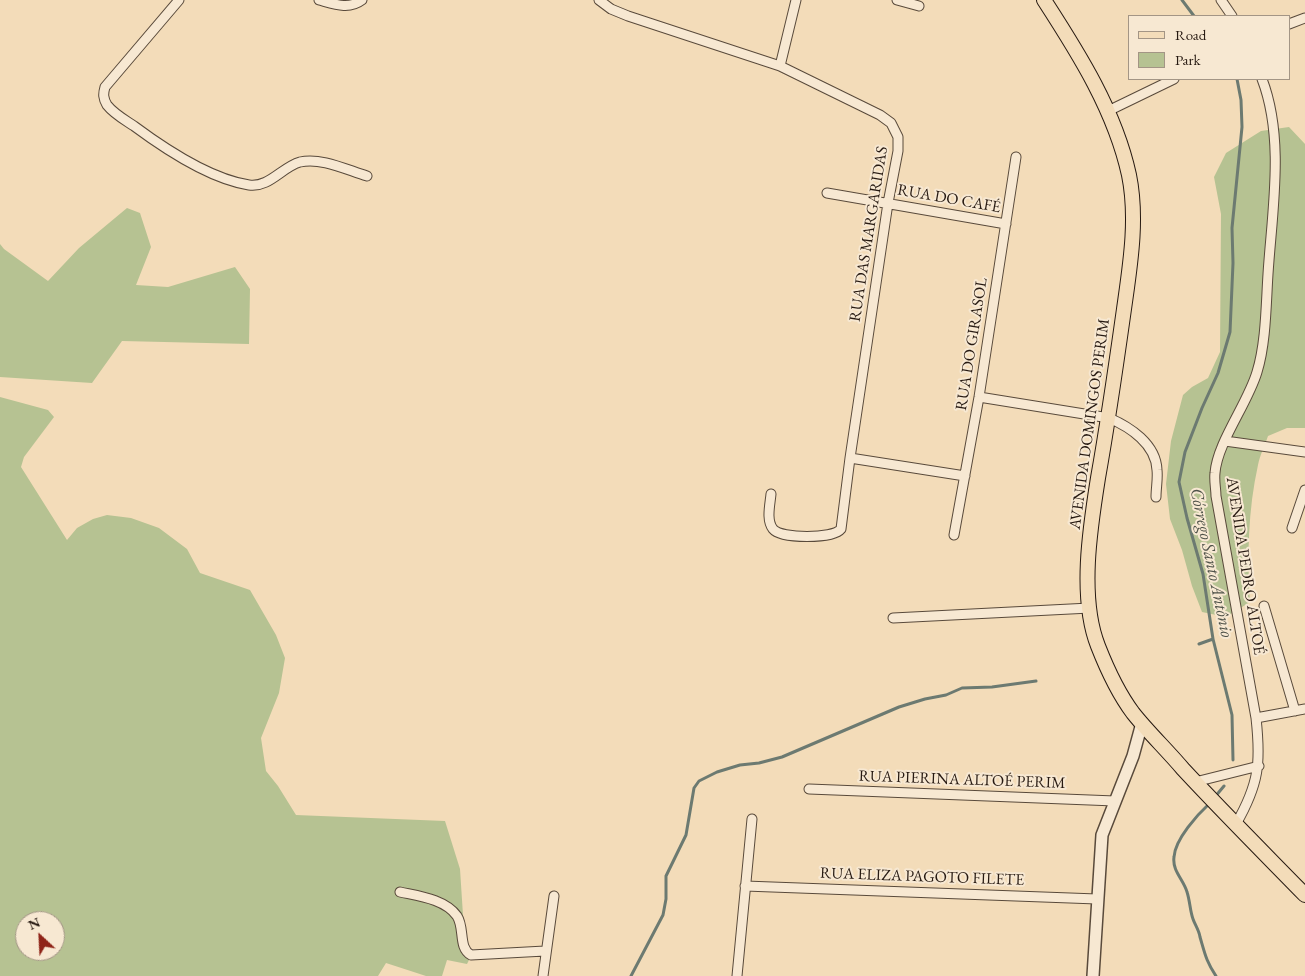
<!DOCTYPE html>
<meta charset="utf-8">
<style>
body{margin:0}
#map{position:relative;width:1305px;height:976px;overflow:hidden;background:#f3dcb9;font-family:"EB Garamond",serif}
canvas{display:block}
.legend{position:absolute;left:1128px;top:15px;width:162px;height:65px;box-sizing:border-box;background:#f7e8d2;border:1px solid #a39585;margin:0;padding:6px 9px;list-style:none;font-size:15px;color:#261911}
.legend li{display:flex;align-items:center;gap:10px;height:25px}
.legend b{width:25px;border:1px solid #a39585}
.north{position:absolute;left:15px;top:911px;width:50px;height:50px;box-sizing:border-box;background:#f7e8d2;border:1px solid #a39585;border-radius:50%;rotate:335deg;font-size:14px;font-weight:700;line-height:20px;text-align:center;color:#261911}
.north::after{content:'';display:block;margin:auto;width:18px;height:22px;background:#8f2418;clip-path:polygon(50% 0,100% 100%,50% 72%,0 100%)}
</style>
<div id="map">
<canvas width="1305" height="976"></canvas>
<ul class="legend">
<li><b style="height:6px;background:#f3dcb9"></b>Road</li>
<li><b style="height:14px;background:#b6c292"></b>Park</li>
</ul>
<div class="north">N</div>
</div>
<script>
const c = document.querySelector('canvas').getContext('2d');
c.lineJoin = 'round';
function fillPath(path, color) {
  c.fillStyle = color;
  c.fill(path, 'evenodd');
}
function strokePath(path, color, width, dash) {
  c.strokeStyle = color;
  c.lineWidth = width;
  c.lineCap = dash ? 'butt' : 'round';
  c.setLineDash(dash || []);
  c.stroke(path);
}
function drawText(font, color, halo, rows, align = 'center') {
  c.font = font + ' "EB Garamond",serif';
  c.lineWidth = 4;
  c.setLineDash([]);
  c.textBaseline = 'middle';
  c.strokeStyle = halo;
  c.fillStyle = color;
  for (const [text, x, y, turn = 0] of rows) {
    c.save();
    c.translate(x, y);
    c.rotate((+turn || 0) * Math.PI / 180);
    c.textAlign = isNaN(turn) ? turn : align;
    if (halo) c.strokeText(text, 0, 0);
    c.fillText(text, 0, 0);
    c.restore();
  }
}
fillPath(new Path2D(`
 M1289,127L1305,144V428H1287L1268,436C1265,445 1260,455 1258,465C1248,510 1247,557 1250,602L1226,617L1202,612L1192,586L1182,550L1170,519L1166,484L1171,441L1183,395L1192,387L1208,378L1220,352L1221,214L1214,177L1226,153L1261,131Z
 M127,208L140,213L151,247L136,285L168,287L235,267L250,289L249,344L122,341L92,383L0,377V244L4,249L48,281L79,248Z
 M0,397L48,410L54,417L24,457L21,467L67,540L77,528L93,519L107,515L131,518L159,528L187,549L200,573L250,590L276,635L285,658L279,693L261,738L266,771L278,786L296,815L445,821L460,869L465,946L469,960L467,964L447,960L442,976H426L386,963L378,976H0ZM25,921H55V951H25Z`), '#b6c292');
strokePath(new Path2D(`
 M1182,0L1194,16
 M1199,644L1213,639
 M1233,760L1232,715L1213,639L1203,574L1187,518L1179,482L1185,452L1202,408L1218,373L1230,332L1233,263L1232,228L1242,127L1241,100L1237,79
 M1214,798L1224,786
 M1210,803C1198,814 1175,839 1174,857C1172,871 1184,880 1187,892C1190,901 1190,911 1193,919C1195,925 1199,930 1200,937C1205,954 1206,961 1216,976
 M631,976L663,915L666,899V876L686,835L694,788L699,781L717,772L740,765L759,763L782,757L899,707L925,699L946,695L962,688L992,687L1036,681`), '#6c7a71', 3);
const minor = new Path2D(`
 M179,0L105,87C103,94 103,98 107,105C114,114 125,120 134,126C165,149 210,179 249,185C269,188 282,167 300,162C321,157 347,170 367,176
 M319,0C334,4 349,10 362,0
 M599,0L611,9L628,16L780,66L880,115L891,123L898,137V151L888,203L850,458L841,529C833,539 781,539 773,529C766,520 770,505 771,494
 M897,0L919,6
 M1221,0L1232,16
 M1289,24L1305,18
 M780,66L796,0
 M1108,111L1174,79
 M827,193L1006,224
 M979,397L1109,418C1130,427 1156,444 1157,470C1158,479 1156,488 1156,497
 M1225,441L1305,452
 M850,458L965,476
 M1292,528L1305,490
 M954,535L979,397L1016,157
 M1264,606L1295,711
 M893,618L1090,608
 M1256,718L1305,709
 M1195,782L1259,766
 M809,789L1115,801
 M1236,824C1259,784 1261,763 1256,718L1216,496C1216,489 1214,481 1215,473C1217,443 1248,403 1257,372C1266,343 1266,305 1268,274C1272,211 1285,139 1262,79
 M745,886L1097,899
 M400,892C418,896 445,899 457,916C465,928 458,948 471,955L545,951
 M543,976L554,896
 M737,976L752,819`);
const tertiary = new Path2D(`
 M1093,976L1102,835L1133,756L1142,723`);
const primary = new Path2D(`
 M1044,0C1079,54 1115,111 1129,175C1138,219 1130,266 1124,309C1116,366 1108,422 1098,478C1090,528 1079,598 1098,646C1107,669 1118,693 1133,713C1148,732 1167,750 1183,769C1223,812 1264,853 1305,895`);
strokePath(minor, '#594a3b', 11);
strokePath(tertiary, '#594a3b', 14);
strokePath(primary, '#261911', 16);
strokePath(minor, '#f7e8d2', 9);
strokePath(tertiary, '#f7e8d2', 11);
strokePath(primary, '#f3dcb9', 14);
drawText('16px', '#261911', '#f7e8d2', [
 ["RUA DO CAFÉ",949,199,10],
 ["RUA DAS MARGARIDAS",869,234,-81],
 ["RUA DO GIRASOL",972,344,-81],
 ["AVENIDA DOMINGOS PERIM",1090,424,-82],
 ["AVENIDA PEDRO ALTOÉ",1245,566,81],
 ["RUA PIERINA ALTOÉ PERIM",962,780,2],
 ["RUA ELIZA PAGOTO FILETE",922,877,2]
]);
drawText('italic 18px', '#4f5249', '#f7e8d2', [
 ["Córrego Santo Antônio",1211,563,78]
]);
</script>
